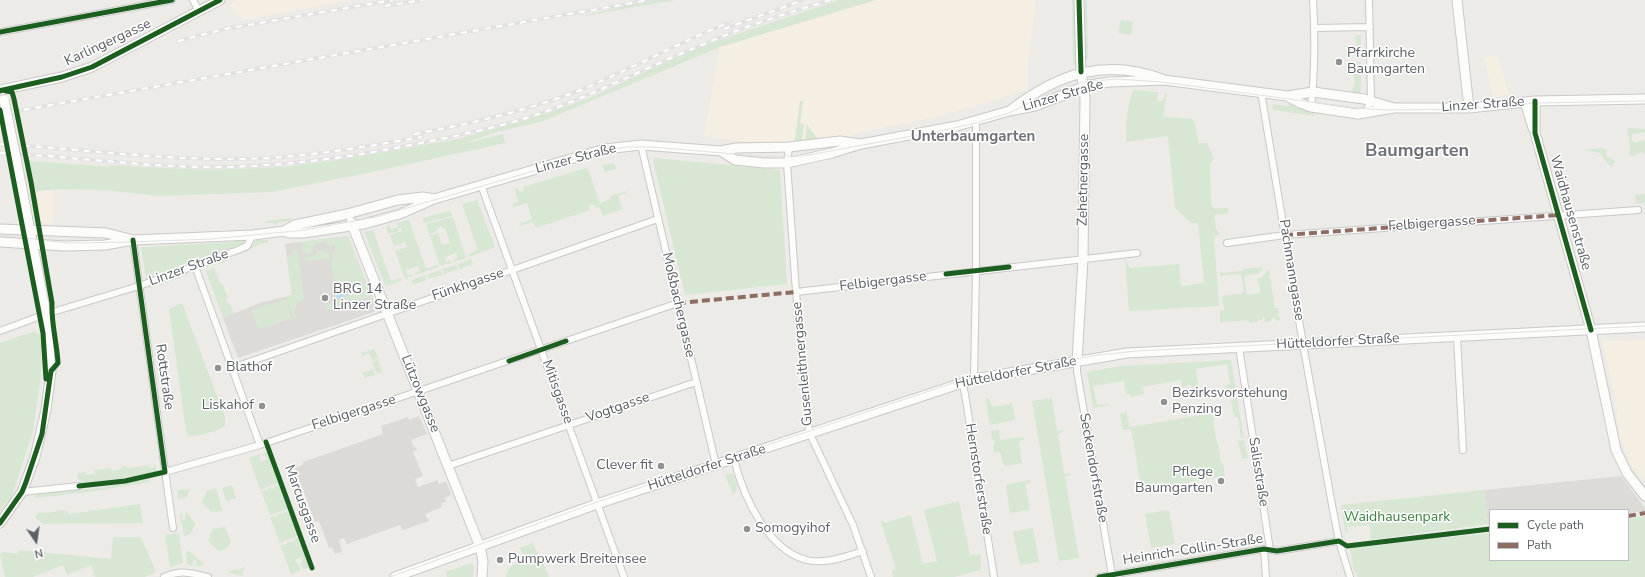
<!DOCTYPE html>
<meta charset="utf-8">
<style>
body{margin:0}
#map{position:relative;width:1645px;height:577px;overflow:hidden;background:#ecebe7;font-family:"Nunito Sans",sans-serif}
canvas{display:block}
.legend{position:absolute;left:1489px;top:509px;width:140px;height:52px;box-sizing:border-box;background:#fff;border:1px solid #bebfc1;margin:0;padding:5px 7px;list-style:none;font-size:12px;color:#5d6064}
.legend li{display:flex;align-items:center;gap:8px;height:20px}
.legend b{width:20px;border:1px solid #bebfc1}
.north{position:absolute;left:16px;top:521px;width:40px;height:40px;-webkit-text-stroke:3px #fff;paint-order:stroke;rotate:167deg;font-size:11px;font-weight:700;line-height:16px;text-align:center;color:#5d6064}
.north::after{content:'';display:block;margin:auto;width:14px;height:18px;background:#5d6064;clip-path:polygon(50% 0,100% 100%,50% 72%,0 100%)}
</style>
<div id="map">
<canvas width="1645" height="577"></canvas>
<ul class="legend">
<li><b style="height:5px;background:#1b5e20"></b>Cycle path</li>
<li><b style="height:5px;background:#8d6e63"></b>Path</li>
</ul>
<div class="north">N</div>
</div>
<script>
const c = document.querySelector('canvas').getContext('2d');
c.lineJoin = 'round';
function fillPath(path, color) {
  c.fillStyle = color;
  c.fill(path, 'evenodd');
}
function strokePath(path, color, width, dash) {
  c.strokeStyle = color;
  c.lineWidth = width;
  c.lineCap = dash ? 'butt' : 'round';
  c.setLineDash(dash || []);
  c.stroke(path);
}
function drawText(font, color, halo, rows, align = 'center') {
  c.font = font + ' "Nunito Sans",sans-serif';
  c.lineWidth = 3;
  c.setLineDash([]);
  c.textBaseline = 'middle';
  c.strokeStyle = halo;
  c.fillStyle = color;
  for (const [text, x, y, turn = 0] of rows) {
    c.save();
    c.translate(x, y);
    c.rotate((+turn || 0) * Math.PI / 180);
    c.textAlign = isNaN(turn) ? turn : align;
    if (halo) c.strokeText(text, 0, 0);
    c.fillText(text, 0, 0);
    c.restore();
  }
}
fillPath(new Path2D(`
 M237,0H351L243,20L229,5Z
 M875,0H1036L1028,63V90L935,117L862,132L839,139L776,146L704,136L720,47Z
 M1498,55L1509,95L1493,97L1484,57Z
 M54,190L53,223H44L41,220L36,192Z
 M1602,340L1609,341L1645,340V477L1642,480L1630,463L1620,436L1616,414L1618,413Z`), '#f4efe2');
fillPath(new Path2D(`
 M419,416L427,434L411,440L414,448L416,447L417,450L413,452L423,476L415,479L418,487L437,480L439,484L446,481L451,495L445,498L446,502L441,503L442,507L425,514L429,521L403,530L400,525L347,544L344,538L339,540L342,552L335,554L332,547L329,548L319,521L315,522L295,468L303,465V462L383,434L381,426L408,417L409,420Z`), '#dcdad7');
fillPath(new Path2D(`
 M348,236L377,309L374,310V312L238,358L223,318L263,302L292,295L285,244Z
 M1621,476L1645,508V511L1628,513V510H1490V524H1488L1484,490Z`), '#dddbd7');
fillPath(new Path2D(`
 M650,0H675L578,17Z
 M839,0H876L720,47L543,121L496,132L462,144L503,134L505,143L367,173L271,192L159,196L105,190L64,189L36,191L28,159L31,161L113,167L105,165L207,170L283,167L344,159L458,139L547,113L592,97L681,55L711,43Z
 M1072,0H1074L1075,65L1073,64Z
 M1085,0H1087L1088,59L1086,60Z
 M1121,20L1133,22L1131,35L1118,33Z
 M1355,35H1361V58H1358Z
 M1353,62H1361V89L1359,94L1352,93L1353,87L1355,86Z
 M1133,90L1158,92L1157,101H1163L1166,93H1167L1163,117L1192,119L1195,124L1199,143H1207L1214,159L1210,163L1211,203L1213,208H1228V214L1214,215L1216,228L1220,235L1213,236L1214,237L1219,306L1129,311L1125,259L1130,268L1179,264L1181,286L1204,283L1198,223H1191L1175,208L1168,136L1126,142C1126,123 1127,107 1133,90Z
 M800,101H803L800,123L804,124L802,141H796L795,139Z
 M1273,104L1287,106L1288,104L1314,110V116L1274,110L1272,109Z
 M807,125L818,139L805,140Z
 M1627,128L1645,129V132L1632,134V140L1635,143L1645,140V154L1640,152L1633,157L1629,154L1630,146Z
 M1602,148L1607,150L1606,156L1615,161L1612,166L1608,164L1600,153L1585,150Z
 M655,158L780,170L787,284L685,295L653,160Z
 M614,163L616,169L607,171L605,173L602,165Z
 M586,168L588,169L600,203L611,199L610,196L628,191V192L618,196L622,209L603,216L599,207L595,208L593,204L589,206L590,210L536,228L533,222L520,226L519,224L532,219L527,203L514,207L513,204L519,202L514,189L518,188L520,192L524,191L523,187Z
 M1645,194V206V203H1636L1635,195Z
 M477,200L495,247L469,257L468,254L478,250L462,204Z
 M450,211L452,216L424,223L423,218Z
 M453,217L466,258L453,262V260L458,258L456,253L445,257L446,262L450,260L451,263L440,266L430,235L438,233L442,245L450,243L445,228L440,226L437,231L429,234L426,224Z
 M291,218V223H288V221L278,222V224L275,225L274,223H266V221Z
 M409,220L426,269L437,265L439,267L415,275V273L420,271L418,266L406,270L408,275L412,274L413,276L405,279L395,251L407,247L406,242L394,246L390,235L402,231L401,228H398L399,231L388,234L386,226L389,225L391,229L398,227L397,223Z
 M373,230L391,281L401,278L403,280L386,286L385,285L364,232Z
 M348,236L373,300L371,301L369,297L327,311L326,309L329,308L328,305L325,306L324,304L333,302V290L335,298L342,301L346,297L348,294L352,292L353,289L349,285L335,288L331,262L333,261L332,253L336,252L334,245L330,246L324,242C312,242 315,244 312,253L307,255L303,253L301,242Z
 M241,240L244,241V244L239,247L238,246L146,278L141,247L234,242L235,241Z
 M256,240H268L269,242L260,244L245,252V250L251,247Z
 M297,250L304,299L296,305L294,314L298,317L294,319L286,296L292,295L287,256L293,255L292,251Z
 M322,250L329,253L331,259L304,261L305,258L314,256L318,251Z
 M227,258V261L205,268H200L203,265Z
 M471,259L473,264L460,269L458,264Z
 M456,265L458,269L444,274L442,269Z
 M1262,267L1263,269L1259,273L1244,276L1247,295L1260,293L1259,282L1256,280L1262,277L1269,269L1275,308H1278L1279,314H1277V316H1279L1280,320L1276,321V319L1272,318L1270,322H1265V318H1262V320H1258V322L1249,323V321L1241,320V321L1220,322V311L1224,310L1222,296L1244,293L1241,274L1220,276V273L1242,271L1243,269Z
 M214,268L220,283H222L228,298L226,299L228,304L230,303L234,314L223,318L206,271Z
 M441,270L442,275L429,279L427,275Z
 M188,271L187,275L150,288L147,286Z
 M425,275L427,280L413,285L412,280Z
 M286,299L292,318L258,329L252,310Z
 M182,303L225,417V426C216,432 200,436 189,436L186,432L169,309Z
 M35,331L41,336V376L33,431L11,499L0,511V343Z
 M374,349L378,359L372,361L369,353L362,356L361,353Z
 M378,360L382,372L377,374L372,362Z
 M1231,360L1236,390L1227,392L1226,386L1221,387L1230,384L1227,364L1196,369L1199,390L1193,391L1191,385H1188L1182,388L1181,380L1142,387L1144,394L1130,397V394H1126L1124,381L1093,386L1097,405L1110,404V405L1093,408L1087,372L1121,366Z
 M373,369L375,375L365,378L362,371L364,372Z
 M1237,397L1244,438H1241L1238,417H1234L1231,400L1232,398Z
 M988,398L993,407L1010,404V403L1012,402L1015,420L990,425L986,403L988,402L985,399Z
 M1052,398L1057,431L1063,430V432L1058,434L1064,474L1070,473V475L1065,477L1079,558L1059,561L1032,401Z
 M1126,412L1130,427L1213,413L1215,420H1213L1217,444H1218L1221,463H1223L1225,476L1166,486V488L1142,492L1131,429L1123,430L1120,414Z
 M999,430L1000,440L1023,437L1024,439L1019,442L1022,463L1005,466L1003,464L1000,452L994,453L993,445L995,444L994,440H992L991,431Z
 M1244,440L1248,458L1242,459L1238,441Z
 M267,452L278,483L260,490L249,458L260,454L261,457L259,458L260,462L267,460L265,455L263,456L262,454Z
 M154,464H155L157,472L82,485L81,480H78L77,474L85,472L86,475L95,474L94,470L111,468L112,471L121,469V467L125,466L129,468L149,465L150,468L154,467Z
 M731,473L733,474C736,482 740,487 733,495L725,475Z
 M149,479L150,482L89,492L35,498V494L98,488Z
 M1030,480L1031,482L1027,483L1026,486L1030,510L1010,513L1006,486L1008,484Z
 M232,485L236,498L226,501L222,488Z
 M279,485L288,509L270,515L261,491L268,490V489L271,487L272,489L275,488L274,486Z
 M216,488L223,511L211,512L202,502L207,491Z
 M190,489L186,498L178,499L177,490Z
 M1484,490L1488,524L1371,540L1370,525L1347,527L1348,532H1345L1341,505Z
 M959,501L970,555L981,554V570L954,577H893L892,570L896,569L881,522L882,521L885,523L908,516H911L923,564L937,561L924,510Z
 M140,504L143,523L44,524L35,518L38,513L44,512L45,513L65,510V512L68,511L69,514Z
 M288,510L298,536L280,543L270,517L274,516L275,517L278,516L277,514L281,513L282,514Z
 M1169,510L1175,544L1151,548L1145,514Z
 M187,512L195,524L191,534L184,536L180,513H182L183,520H185V513Z
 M1645,516V577H1358L1354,571L1350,550L1351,548L1490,533V560H1628V519Z
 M225,527L231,542C229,548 224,550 218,551L208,540L213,529Z
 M1033,528L1039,562L1020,565L1013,532Z
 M179,533L183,563L170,567L165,535Z
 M113,537H141L156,572L145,577H95L91,565L67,575L63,565L33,577H5L0,554L4,552L18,554L19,550L111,559Z
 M298,538L309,567L303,570L300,563L303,561L301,557L295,560L301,570L291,574L280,545L287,544V542L291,541L292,542L294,541V540Z
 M533,543L537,552L540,555L549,577H506C507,567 515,563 524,560L520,548Z
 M186,551L190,552L203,563V566H195L197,561L193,560V566L187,564Z
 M471,563L474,566L473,577H447L445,572Z
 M244,566L242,576L228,572V571L237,569L239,571Z`), '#d7e7d4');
fillPath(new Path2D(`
 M335 294a5 5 0 1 1 10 0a5 5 0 1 1-10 0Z`), '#bfdef2');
const street = new Path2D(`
 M193,0L199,11
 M1315,28L1370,27
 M0,32L172,0
 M1261,92L1303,344L1332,505L1339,541L1350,577
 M1311,107C1315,72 1315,35 1313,0
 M1365,113L1371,101L1369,0
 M641,145L716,465
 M789,147L787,163L796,292L809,432L853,525L871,577
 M481,185L624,577
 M133,240L173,528
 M1227,243L1285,235L1638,210
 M195,266L260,445
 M796,292L1137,253
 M0,331L46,314L139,286L238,250L247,246L253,235
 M1457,337L1463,450
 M1239,347L1270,550
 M1077,361V371L1112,575
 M232,368L658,219
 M974,379L976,271V121
 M962,382L965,394L994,577
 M734,459C743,496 769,555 812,561C830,563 847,556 863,551
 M448,466L696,382
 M165,472L260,445L678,303
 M22,492L79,486
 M1264,549L1266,577
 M164,577C182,569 190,573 208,577
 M1099,577L1264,549L1277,551L1339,541`);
const secondary = new Path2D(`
 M1457,0L1469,108
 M0,90L62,77L92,67L220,0
 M1287,96L1300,103L1311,107L1358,114L1394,108H1469L1535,101L1645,99
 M1535,101V133L1591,330L1616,450L1627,473L1645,496
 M1525,102L1533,128
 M1012,109C1059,73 1106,58 1162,79
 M721,151L735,160L764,163H787L832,153L861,144L957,126L1009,111L1035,106L1089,85L1110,82L1164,80L1287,96L1313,92L1364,99L1394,108
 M351,222L480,547L483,561L482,577
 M0,229L106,233L130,239
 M284,231L289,233H303L364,224L400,214L434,199L605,149L641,145L721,151L736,148L789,147L840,141L860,144
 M0,242L65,246L105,245L133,240L253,235L284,231L295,225L347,214L398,200L423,197L434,199
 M1077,361L1083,259L1085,98L1081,72L1079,0
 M0,523L22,492L35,457L46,410L51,371L46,314L16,158
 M395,577L597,504L974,379L1127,353L1645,327`);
strokePath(street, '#c9c9c9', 8);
strokePath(secondary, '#c9c9c8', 11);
strokePath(street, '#fcfcfb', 6);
strokePath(secondary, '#fcfcfb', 9);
strokePath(new Path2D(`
 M0,235L67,243L133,242L211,239L305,230L376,217L595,153L626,147H652L758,156H803L945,130L976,123L1009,113L1054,91L1082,82L1117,79L1162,82L1356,108L1386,110L1468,109L1536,103L1645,101
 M390,577L597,502L956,382L970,378L1098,355L1137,351L1645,326`), '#e3e2e2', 1);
const rail = new Path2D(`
 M385,6L423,0
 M724,29L803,0
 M178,41L225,29L393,0
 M0,114L649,0
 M414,134C470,124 525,111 578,91C629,70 678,43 730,22
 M0,144C80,149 161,160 242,159C303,158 363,147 422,137
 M0,153C67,156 135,166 202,167C274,168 346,158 416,144C456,136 495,128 533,116C592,96 647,67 704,44C745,26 788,13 830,0`);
strokePath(rail, '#e3e2e2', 3.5);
strokePath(rail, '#fff', 2, [6]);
const secondaryBridge = new Path2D(`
 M4,100L16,158`);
strokePath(secondaryBridge, '#c9c9c8', 11, []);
strokePath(secondaryBridge, '#fcfcfb', 9);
strokePath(new Path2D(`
 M1285,235L1559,215
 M678,303L796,292
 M1628,516L1645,513`), '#8d6e63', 4, [8, 4]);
strokePath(new Path2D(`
 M1079,0L1081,72
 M0,32L172,0
 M3,90L62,77L92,67L220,0
 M0,91L2,90L12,92L14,99L31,182L52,303C51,323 57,343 58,363L51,371L42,434L26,482L22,492L0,523
 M1535,101V133L1591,330
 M0,110L43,333L46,379
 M946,274L1009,267
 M509,361L566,341
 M266,442L312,568
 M79,486L125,481L165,472L133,240
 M1099,577L1264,549L1277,551L1339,541L1347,546L1490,529`), '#1b5e20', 5);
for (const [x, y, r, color] of [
 [1339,62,4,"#8f9192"],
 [325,298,4,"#8f9192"],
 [218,368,4,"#8f9192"],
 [1164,402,4,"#8f9192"],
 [262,406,4,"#8f9192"],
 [661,466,4,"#8f9192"],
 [1221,481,4,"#8f9192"],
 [747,529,4,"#8f9192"],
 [500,560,4,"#8f9192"]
]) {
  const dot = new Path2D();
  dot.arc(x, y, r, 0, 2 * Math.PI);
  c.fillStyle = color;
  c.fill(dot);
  strokePath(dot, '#fff', 1.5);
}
drawText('14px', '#5d6064', '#fff', [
 ["Karlingergasse",108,43,-25],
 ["Linzer Straße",1063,96,-16],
 ["Linzer Straße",1483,105,-4],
 ["Linzer Straße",576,159,-15],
 ["Zehetnergasse",1084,180,-89],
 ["Waidhausenstraße",1570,213,74],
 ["Felbigergasse",1432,224,-4],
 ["Linzer Straße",189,268,-20],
 ["Pachmanngasse",1291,270,81],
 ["Felbigergasse",883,282,-7],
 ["Fünkhgasse",468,285,-19],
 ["Moßbachergasse",678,305,77],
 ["Hütteldorfer Straße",1338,342,-3],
 ["Gusenleithnergasse",803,364,-95],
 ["Hütteldorfer Straße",1016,373,-11],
 ["Rottstraße",164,377,82],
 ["Mitisgasse",557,392,70],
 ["Lützowgasse",420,394,68],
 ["Vogtgasse",618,408,-19],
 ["Felbigergasse",354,413,-18],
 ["Hütteldorfer Straße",707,468,-18],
 ["Seckendorfstraße",1093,468,80],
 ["Salisstraße",1258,472,81],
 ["Hernstorferstraße",978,479,81],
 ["Marcusgasse",302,504,70],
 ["Heinrich-Collin-Straße",1193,550,-9]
]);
drawText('14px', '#5d6064', '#fff', [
 ["Pfarrkirche",1347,54],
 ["Baumgarten",1347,70],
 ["BRG 14",333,290],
 ["Linzer Straße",333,306],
 ["Blathof",226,368],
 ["Bezirksvorstehung",1172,394],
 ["Penzing",1172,410],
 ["Liskahof",254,406,"right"],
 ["Clever fit",653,466,"right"],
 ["Pflege",1213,473,"right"],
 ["Baumgarten",1213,489,"right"],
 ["Somogyihof",755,529],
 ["Pumpwerk Breitensee",508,560]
], 'left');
drawText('14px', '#3e8240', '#fff', [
 ["Waidhausenpark",1397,518]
]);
drawText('bold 15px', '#6e7276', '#fff', [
 ["Unterbaumgarten",973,137]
]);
drawText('bold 18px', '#6e7276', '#fff', [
 ["Baumgarten",1417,152]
]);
</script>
